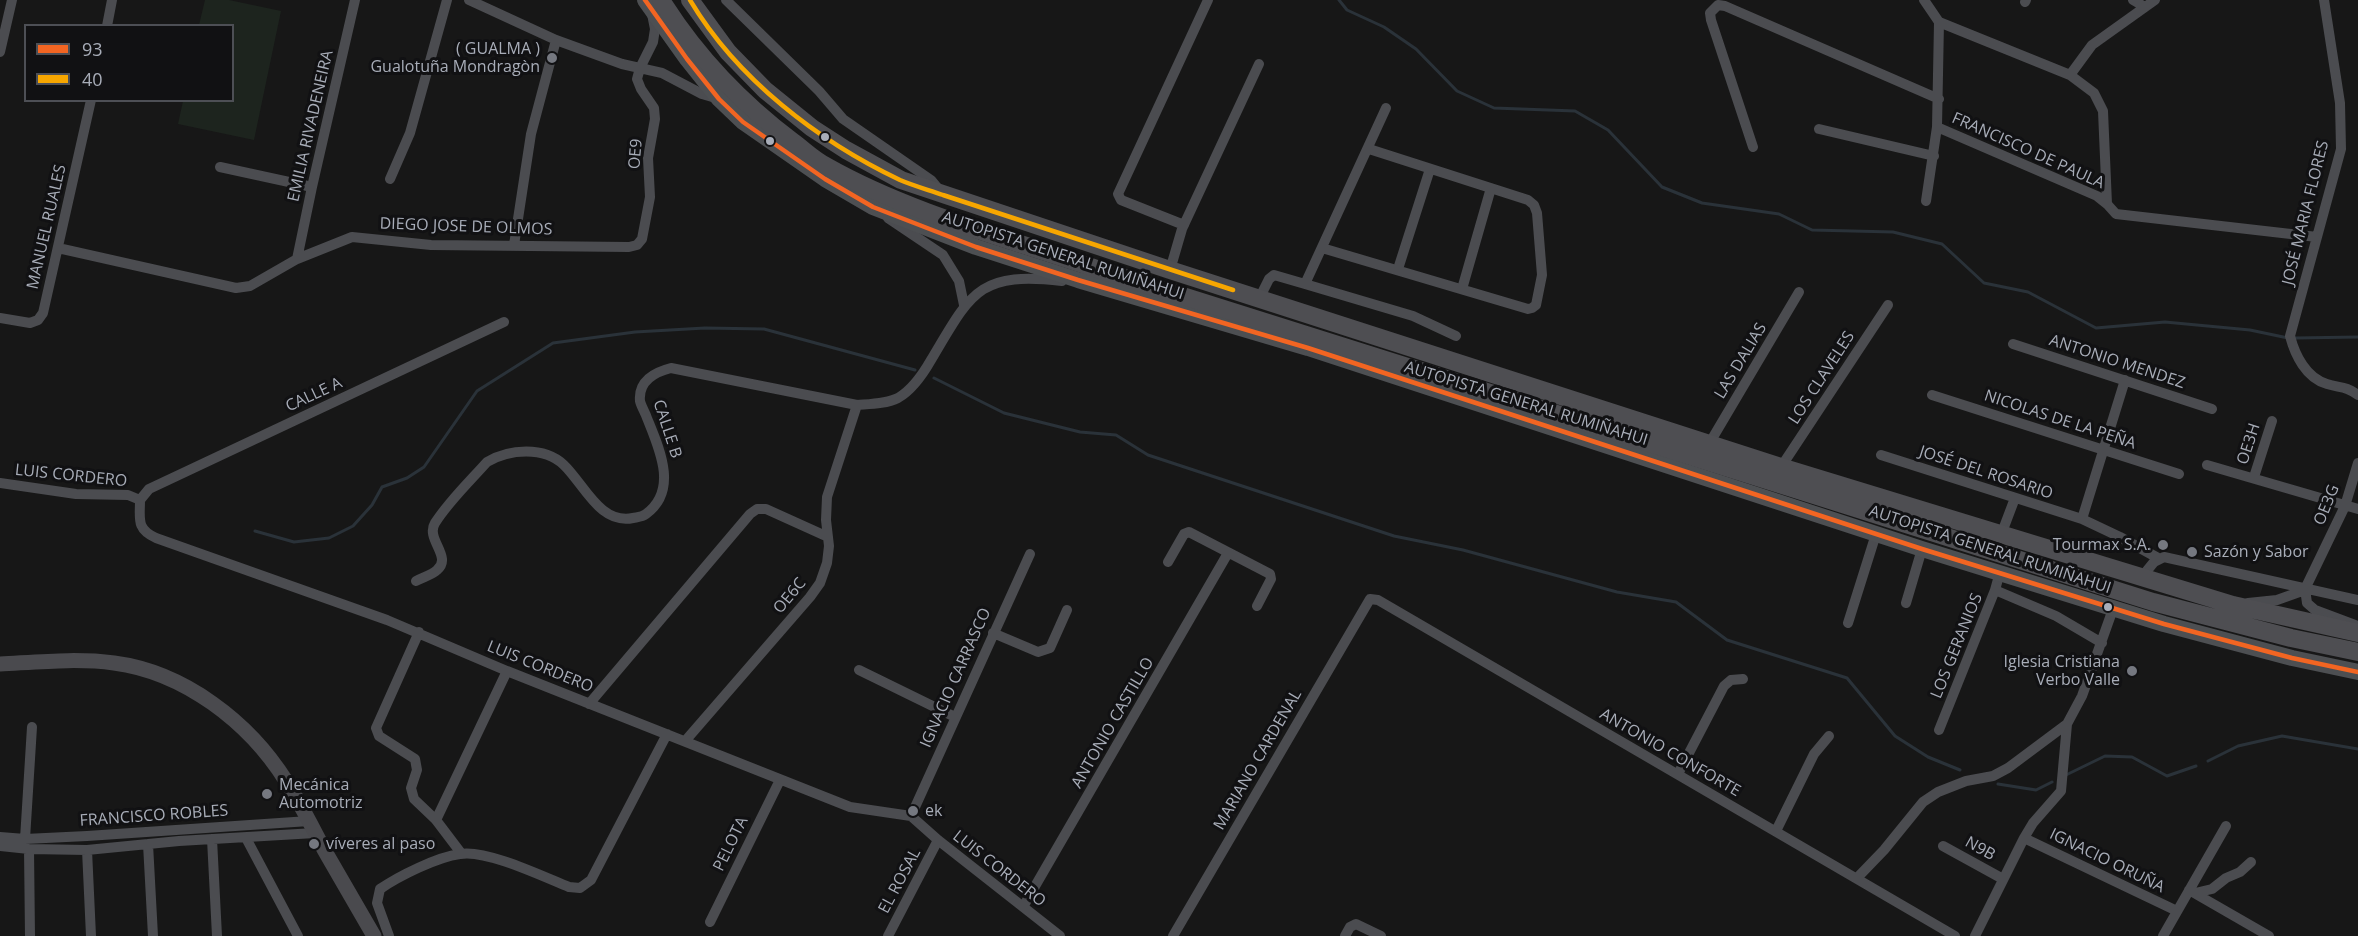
<!DOCTYPE html>
<meta charset="utf-8">
<style>
body{margin:0}
#map{position:relative;width:2358px;height:936px;overflow:hidden;background:#171717;font-family:"Open Sans",sans-serif}
canvas{display:block}
.legend{position:absolute;left:24px;top:24px;width:210px;height:78px;box-sizing:border-box;background:#111113;border:2px solid #4d4f55;margin:0;padding:8px 10px;list-style:none;font-size:18px;color:#a8adb8}
.legend li{display:flex;align-items:center;gap:12px;height:30px}
.legend b{width:30px;border:2px solid #4d4f55}
</style>
<div id="map">
<canvas width="2358" height="936"></canvas>
<ul class="legend">
<li><b style="height:8px;background:#f26522"></b>93</li>
<li><b style="height:8px;background:#f7a600"></b>40</li>
</ul>
</div>
<script>
const c = document.querySelector('canvas').getContext('2d');
c.lineJoin = 'round';
function fillPath(path, color) {
  c.fillStyle = color;
  c.fill(path, 'evenodd');
}
function strokePath(path, color, width, dash) {
  c.strokeStyle = color;
  c.lineWidth = width;
  c.lineCap = dash ? 'butt' : 'round';
  c.setLineDash(dash || []);
  c.stroke(path);
}
function drawText(font, color, halo, rows, align = 'center') {
  c.font = font + ' "Open Sans",sans-serif';
  c.lineWidth = 6;
  c.setLineDash([]);
  c.textBaseline = 'middle';
  c.strokeStyle = halo;
  c.fillStyle = color;
  for (const [text, x, y, turn = 0] of rows) {
    c.save();
    c.translate(x, y);
    c.rotate((+turn || 0) * Math.PI / 180);
    c.textAlign = isNaN(turn) ? turn : align;
    if (halo) c.strokeText(text, 0, 0);
    c.fillText(text, 0, 0);
    c.restore();
  }
}
fillPath(new Path2D(`
 M205,0H229L281,11L254,140L178,124L183,101L232,100V26L199,25Z`), '#1d241e');
strokePath(new Path2D(`
 M1339,0L1347,10L1384,27L1416,49L1457,91L1494,108L1575,111L1608,130L1662,187L1702,203L1779,214L1812,230L1893,232L1942,244L1984,283L2028,292L2096,328L2165,322L2250,330L2288,338
 M2295,338L2358,337
 M934,378L1004,413L1080,432L1116,435L1148,455L1394,536L1463,550L1617,592L1676,602L1727,640L1847,678L1895,736L1928,757L1960,770
 M255,531L294,542L329,538L353,526L372,505L382,487L407,478L424,467L477,391L553,343L635,332L705,328L764,329L915,370
 M2208,761L2238,746L2282,736L2358,749
 M2066,775L2105,756L2132,757L2167,776L2196,766
 M1998,784L2036,790L2052,782`), '#2a3239', 3);
strokePath(new Path2D(`
 M469,0L556,40L622,64L662,73L702,94L719,99
 M726,0L819,91L843,119L931,180L940,191
 M1924,0L1939,22L2070,75L2094,93L2103,111L2107,204L2116,214L2317,237
 M2133,0L2145,7
 M2324,0L2340,103L2341,149L2290,336C2295,355 2306,378 2327,384C2340,388 2346,386 2358,395
 M2025,2L2026,0
 M107,26L112,0
 M0,52L12,0
 M2070,75L2092,45L2155,0
 M1937,127L2097,196L2107,204
 M1819,129L1934,156
 M1753,147L1711,20L1710,13L1718,5L1725,6L1939,99
 M220,167L312,187
 M390,179L410,133L447,0
 M1926,201L1937,127L1939,22
 M888,218L943,255L959,281L964,305
 M1184,225L1121,200L1118,194L1208,0
 M514,245L531,134L556,40
 M58,248L236,288L250,286L297,259L352,237L431,245L629,247L637,245L642,239L650,197L648,158L655,119L654,108L641,89L637,79L640,68L653,42L655,29L652,14
 M1322,248L1528,309L1532,308L1536,305L1542,275L1537,213L1534,205L1528,200L1369,149
 M297,259L312,187L355,0
 M1398,269L1430,169
 M1170,270L1182,229L1259,64
 M1305,284L1413,316L1456,336
 M1462,289L1491,188
 M1259,299L1269,279L1274,275L1305,284L1386,108
 M0,318L30,323L38,320L43,313L91,100
 M2013,344L2212,409
 M1932,395L2179,474
 M1709,444L1799,292
 M1881,455L2082,519L2120,537L2158,558
 M2207,465L2358,509
 M1781,467L1888,305
 M2254,477L2272,421
 M0,483L76,494L128,495L140,500
 M140,500C140,519 136,529 156,538L387,620L507,671L850,807L911,816L938,840L1060,936
 M140,500L149,489L504,322
 M2082,519L2125,380
 M2001,535L2015,498
 M1168,562L1184,534L1189,532L1270,574L1271,579L1257,606
 M2141,578L2154,562L2164,557L2358,600
 M416,581C423,577 432,575 437,570C453,557 425,539 435,523C449,501 470,481 487,462C509,449 544,446 564,465C584,484 600,525 633,518C638,517 642,517 646,514C679,490 659,448 647,418C645,412 641,406 640,401C638,381 655,372 671,368L857,405C870,404 886,404 898,398C912,390 923,374 931,360C971,293 978,271 1062,281
 M1995,590L2056,616L2102,643
 M1906,603L1922,549
 M2248,603L2277,600L2305,590
 M1848,623L1876,534
 M2355,625L2315,610L2307,603L2305,589L2345,506L2358,463
 M419,632L376,728L379,736L415,759L417,770L411,788L414,799L436,820L461,853
 M993,633L1038,652L1050,648L1067,610
 M859,670L955,717
 M589,704L750,514L757,509H766L828,537
 M1939,730L1995,590L2000,572
 M686,740L810,597L820,583L827,563L829,546L826,520L827,497L857,405
 M1678,774L1724,686L1731,680L1743,679
 M911,816L1030,554
 M436,820L507,671
 M1776,831L1814,754L1829,736
 M0,837L25,839L87,836L309,821
 M246,838L298,936
 M2024,838L2177,911
 M25,839L32,727
 M212,839L217,936
 M148,844L153,936
 M0,846L29,849L87,850L179,841L315,833
 M1943,846L2003,879
 M29,849L30,936
 M87,850L91,936
 M1857,878L1884,850L1923,802L1938,792L1966,781L1993,776L2008,768L2067,724L2082,696L2113,609
 M2189,890L2269,936
 M2195,893L2212,889L2226,878L2240,872L2251,862
 M1023,907L1228,553
 M710,922L780,780
 M389,936L377,903L380,889C399,876 437,857 460,854C486,849 544,877 569,887L580,888L591,880L667,734
 M888,936L938,840
 M1173,936L1370,599L1378,600L1955,936
 M1345,936L1350,927L1356,924L1381,936
 M1975,936L2024,838L2033,823L2061,791L2067,724
 M2163,936L2226,826`), '#4b4c50', 10);
strokePath(new Path2D(`
 M0,664C38,662 77,658 114,663C184,672 249,722 286,781C301,804 313,829 326,853C342,881 358,908 374,936`), '#4a4a4e', 15);
strokePath(new Path2D(`
 M645,0L687,59L719,99L743,122L825,179L873,207L976,247L1078,280L1308,348L1922,549L2164,624L2292,658L2358,672`), '#4d4f52', 16);
strokePath(new Path2D(`
 M661,0C696,56 740,102 793,142C804,150 814,160 826,166C907,212 1006,238 1094,268L2153,602L2291,638L2358,652
 M690,0L728,52L765,90L812,128L846,150L901,180L1170,270L1781,467L2233,605L2358,633`), '#4e4e52', 18);
strokePath(new Path2D(`
 M645,0L687,59L719,99L743,122L825,179L873,207L976,247L1078,280L1308,348L1922,549L2164,624L2292,658L2358,672`), '#f26522', 4.5);
strokePath(new Path2D(`
 M690,0C737,79 818,141 900,180C914,186 929,190 943,195L1233,290`), '#f7a600', 4.5);
for (const [x, y, r, color] of [
 [552,58,6,"#757880"],
 [825,137,5,"#a8adb8"],
 [770,141,5,"#a8adb8"],
 [2163,545,6,"#757880"],
 [2192,552,6,"#757880"],
 [2108,607,5,"#a8adb8"],
 [2132,671,6,"#757880"],
 [267,794,6,"#757880"],
 [913,811,6,"#757880"],
 [314,844,6,"#757880"]
]) {
  const dot = new Path2D();
  dot.arc(x, y, r, 0, 2 * Math.PI);
  c.fillStyle = color;
  c.fill(dot);
  strokePath(dot, '#111113', 2);
}
drawText('16px', '#a8adb8', '#111113', [
 ["( GUALMA )",540,49,"right"],
 ["Gualotuña Mondragòn",540,67,"right"],
 ["Tourmax S.A.",2151,545,"right"],
 ["Sazón y Sabor",2204,552],
 ["Iglesia Cristiana",2120,662,"right"],
 ["Verbo Valle",2120,680,"right"],
 ["Mecánica",279,785],
 ["Automotriz",279,803],
 ["ek",925,811],
 ["víveres al paso",326,844]
], 'left');
drawText('16px', '#a8adb8', '#111113', [
 ["EMILIA RIVADENEIRA",311,126,-77],
 ["FRANCISCO DE PAULA",2028,151,24],
 ["OE9",636,154,-85],
 ["JOSÉ MARIA FLORES",2306,213,-76],
 ["MANUEL RUALES",47,227,-77],
 ["DIEGO JOSE DE OLMOS",466,227,2],
 ["AUTOPISTA GENERAL RUMIÑAHUI",1063,256,18],
 ["LAS DALIAS",1741,361,-59],
 ["ANTONIO MENDEZ",2117,362,18],
 ["LOS CLAVELES",1822,378,-57],
 ["CALLE A",314,395,-25],
 ["AUTOPISTA GENERAL RUMIÑAHUI",1526,404,17],
 ["NICOLAS DE LA PEÑA",2060,420,18],
 ["CALLE B",667,429,72],
 ["OE3H",2249,444,-72],
 ["JOSÉ DEL ROSARIO",1986,473,18],
 ["LUIS CORDERO",71,476,6],
 ["OE3G",2327,505,-68],
 ["AUTOPISTA GENERAL RUMIÑAHUI",1990,550,18],
 ["OE6C",790,596,-50],
 ["LOS GERANIOS",1957,646,-68],
 ["LUIS CORDERO",540,667,22],
 ["IGNACIO CARRASCO",956,678,-66],
 ["ANTONIO CASTILLO",1113,723,-60],
 ["ANTONIO CONFORTE",1670,753,30],
 ["MARIANO CARDENAL",1258,760,-60],
 ["FRANCISCO ROBLES",154,816,-4],
 ["PELOTA",731,844,-64],
 ["N9B",1980,849,29],
 ["IGNACIO ORUÑA",2107,861,26],
 ["LUIS CORDERO",999,869,38],
 ["EL ROSAL",900,881,-62]
]);
</script>
